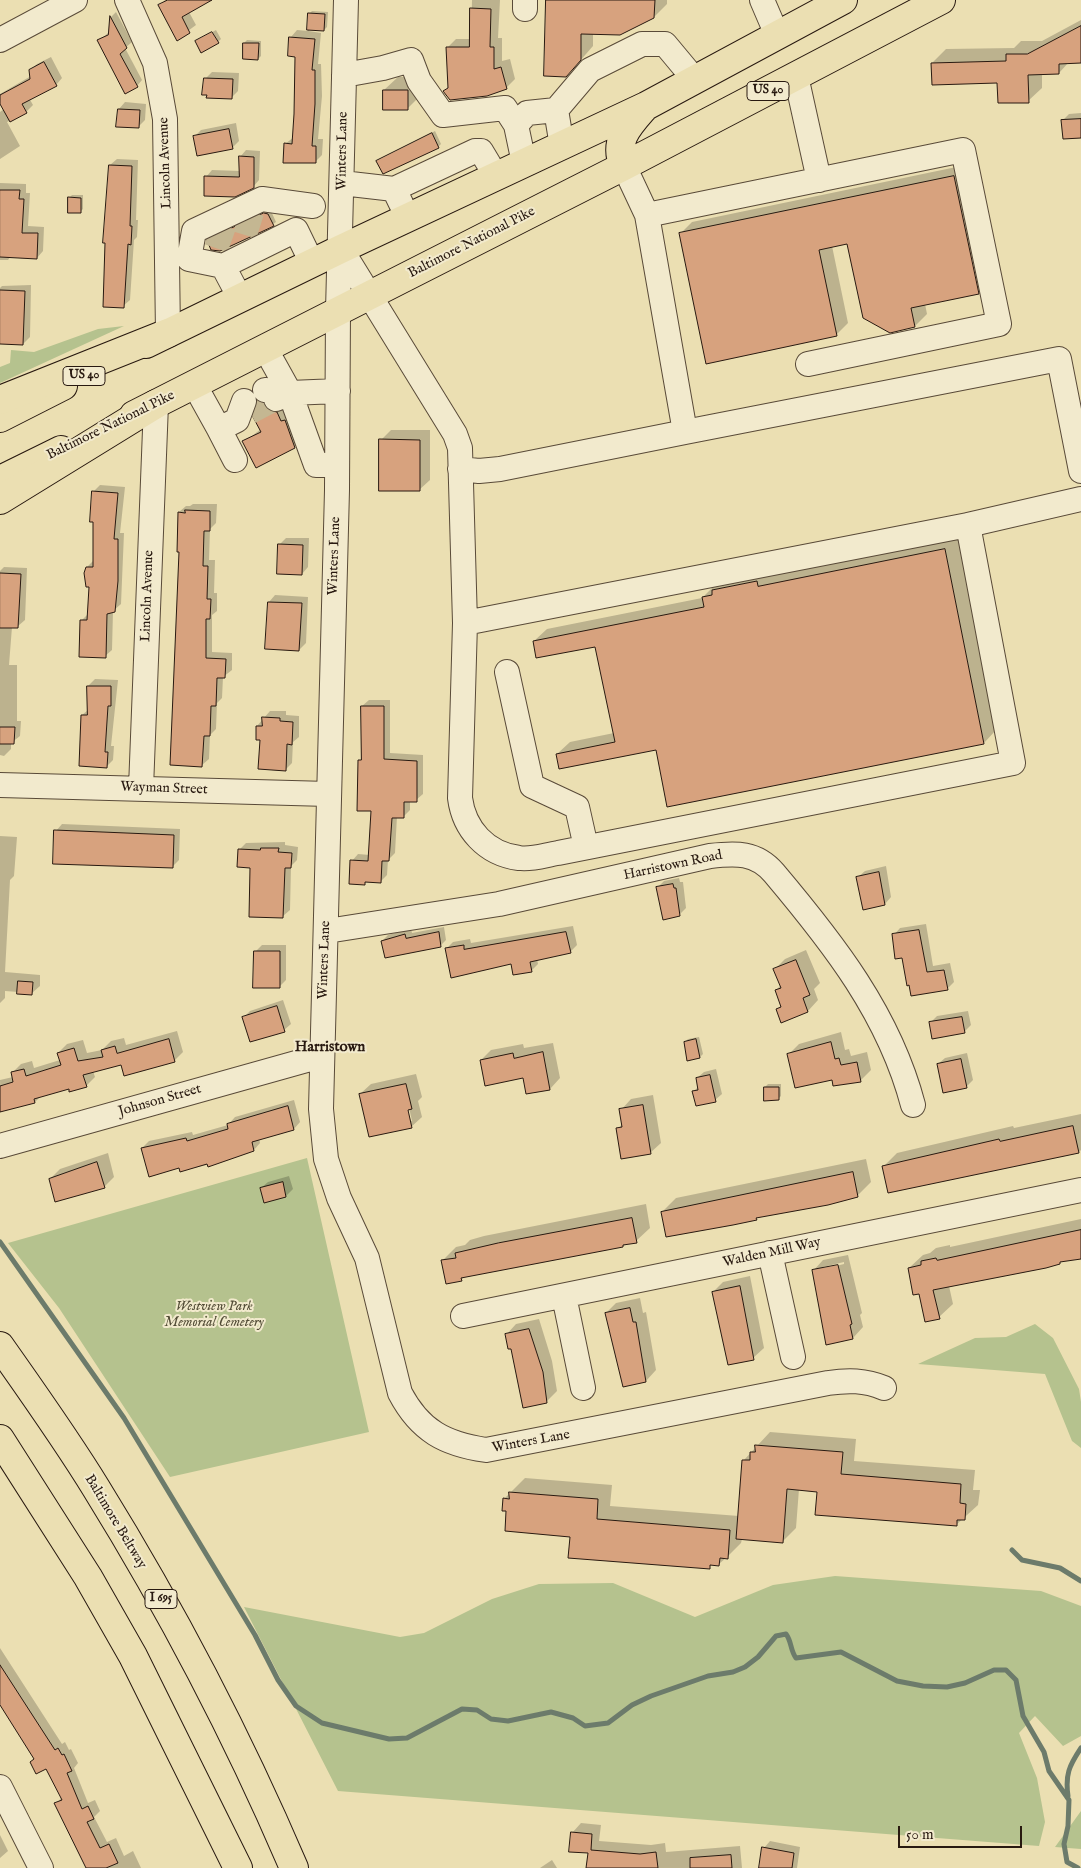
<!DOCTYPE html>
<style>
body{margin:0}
#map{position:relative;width:1081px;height:1868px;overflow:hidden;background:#ebdfb2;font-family:"IM FELL English",serif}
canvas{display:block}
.scale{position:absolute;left:898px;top:1826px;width:124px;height:22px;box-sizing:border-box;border:2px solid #281910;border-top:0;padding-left:6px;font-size:15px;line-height:18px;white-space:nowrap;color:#281910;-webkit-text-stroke:4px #f2eacd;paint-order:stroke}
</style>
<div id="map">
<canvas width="1081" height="1868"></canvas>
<div class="scale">50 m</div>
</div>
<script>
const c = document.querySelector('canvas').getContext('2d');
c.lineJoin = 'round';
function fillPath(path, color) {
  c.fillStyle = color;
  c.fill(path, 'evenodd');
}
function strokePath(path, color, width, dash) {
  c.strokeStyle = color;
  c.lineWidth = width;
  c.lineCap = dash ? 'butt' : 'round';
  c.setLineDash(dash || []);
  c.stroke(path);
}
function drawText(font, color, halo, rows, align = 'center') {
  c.font = font + ' "IM FELL English",serif';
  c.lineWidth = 4;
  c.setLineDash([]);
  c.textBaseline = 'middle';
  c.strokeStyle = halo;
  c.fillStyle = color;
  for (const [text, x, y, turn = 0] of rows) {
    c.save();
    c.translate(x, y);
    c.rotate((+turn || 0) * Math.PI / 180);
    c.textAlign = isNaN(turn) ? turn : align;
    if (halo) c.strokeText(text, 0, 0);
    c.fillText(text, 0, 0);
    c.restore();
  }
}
fillPath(new Path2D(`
 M124,326L0,383V367L10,363L11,350L34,352L98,329Z
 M307,1158L369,1432L170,1477L59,1308L8,1243Z
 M1035,1324L1053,1338L1079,1389L1081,1402V1448L1072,1441L1045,1374L918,1364L975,1338L1006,1337Z
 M835,1576L1041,1591L1081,1606V1736L1063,1746L1035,1716L1019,1733L1037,1778L1045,1822L1039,1846L338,1791L244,1607L400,1637L424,1633L492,1599L539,1584L613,1583L695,1617L773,1585Z
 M1081,1811V1849L1055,1847Z`), '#b5c28e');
fillPath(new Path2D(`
 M165,0H210L189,12L196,25L177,39L160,6Z
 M472,0H500L498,38H502V61L510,59L515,79L506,88L445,91L449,86L447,48L456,39H471Z
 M548,0H667V4L654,17L593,33V46L579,62Z
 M312,11L328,12L327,27L324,30L309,29V31L321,33L318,64H321L322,96L318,139H323L322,155L315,162L285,144L294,137L296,56L289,55L291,37L297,30L308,31L309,14Z
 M116,12L132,42L125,48L142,80L137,86L99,41L109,32L111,17Z
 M1081,20V62H1069L1059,73H1042V88L1028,101L998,82L932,63L946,49L1014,48L1021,41H1042Z
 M216,30L221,39L218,42L196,41Z
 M247,40L261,41V56L258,59L244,43Z
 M51,57L62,78L56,85L29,98L33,105L26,112L7,122L20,146L0,159V112L4,109L0,101V94L31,76L30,70L37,64Z
 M212,72L239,73L238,91L231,98L206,78Z
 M398,77H422L421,95L407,109L384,90Z
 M125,102L146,104L145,120L138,127L119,109Z
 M1081,113V137L1063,120L1069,114Z
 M236,123L239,141L232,148L194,137L201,130Z
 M435,131L441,144L438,147L378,161Z
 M246,150L260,151L259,180L253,187L206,177L212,170L240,171V157Z
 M117,159L138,160L136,220H138L137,237L134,240L130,300L123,306L110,165Z
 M966,165L990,281L978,293L925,304L927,314L915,326L848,242L832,246L848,323L836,335L680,234L692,222Z
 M0,183L26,184V193H30L28,226L44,227L43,251L37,258L11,256L8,260H0Z
 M72,195H83V209L80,212L69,198Z
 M268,211H271L276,222L273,224L208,241Z
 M31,285L30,337L23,344L0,342V288L2,286Z
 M266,394L284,405L302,439L294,447L244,442L261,429L258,402Z
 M391,430H430V480L419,490L381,440Z
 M100,485L125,487L120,533H124L121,604L113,611L112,650L105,656L81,621L88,614L90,586L87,567L94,560L93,492Z
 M193,504H217L216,523L210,529L209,560H215L214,593H217V611L212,615V652L232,653V670L223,677L222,698L217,703L216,729L210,735L209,759L202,765L181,551L179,512L186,506H190Z
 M958,537L996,730L984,743L657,748L557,754L570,742L614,733L596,646L534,641L547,629L702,598L715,585Z
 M286,538H309L308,567L302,574L279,545Z
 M4,567L27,568L25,620L18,626L12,627L9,665H17V721H21L20,736L11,743V749L4,756L0,755V571Z
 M275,595L308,597L306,643L299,650L269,602Z
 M95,679L118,680L111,746H114L113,760L107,766L82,715L88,710V686Z
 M369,700H390V753L423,755V794L416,800H410V810L404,816H397L395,853L388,860L387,875L381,881H367L364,884L352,861L358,854L370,855L372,810L360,761L362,758V706Z
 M270,711H286V715L299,716V737L293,742L292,763L285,770L261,739L257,726Z
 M62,824L180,829L179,860L172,867L56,831Z
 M0,836L17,837L14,876L10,880L5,972L40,975V986L32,993L5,991V998L0,1003Z
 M285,842V845L298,847L297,860L291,866L290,910L283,916L239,850L246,843Z
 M886,866L891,897L885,904L858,877L865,871Z
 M679,878L680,882H683L686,908L679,915L657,888L664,881Z
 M926,924L933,966L950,963L954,982L947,989L903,956L894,935L900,928Z
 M573,926L577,945L570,952L537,959L538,964L532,970L512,962L446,949L453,942L470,939L471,943Z
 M444,927L446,940L441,945L386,956L382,941L388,935L411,929L412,933Z
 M262,945H286V980L279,987L255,952Z
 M806,950L820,983L814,989L818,1000L808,1011L782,1021L777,1009L782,1005L776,990L781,985L775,969L785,959Z
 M283,1000L291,1024L284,1030L244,1017L250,1011Z
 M968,1011L971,1025L964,1032L930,1023L937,1016Z
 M177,1031L183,1052L175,1060L122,1064L93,1071L95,1077L86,1086L69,1087L41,1096L35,1102L1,1111L0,1080L13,1077L12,1073L21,1064L32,1061L34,1068L60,1060L58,1053L67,1044L83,1040L87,1053L102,1050L111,1041L124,1038L126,1045Z
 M841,1032L845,1050L849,1049L851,1056L867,1052L871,1070L861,1080L833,1079L789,1054L799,1044Z
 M699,1037L703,1054L700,1057L685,1042L688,1039Z
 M553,1043L560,1078L550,1089L481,1060L491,1050L523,1044L524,1048Z
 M967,1053L973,1080L966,1087L938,1064L945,1058Z
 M716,1069L722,1094L715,1100L694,1091L699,1086L697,1078L704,1072Z
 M416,1074L422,1097L418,1101L422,1117L411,1127L360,1094L371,1084ZM408,1103L412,1121H409L406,1104Z
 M768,1084H781V1096L778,1099L765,1087Z
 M653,1095L661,1143L650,1153L618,1129L623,1123L621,1110L631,1099Z
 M294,1100L300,1122L294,1129L259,1138L260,1143L254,1150L228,1160L181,1171L180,1167L142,1148L149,1141L192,1132L193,1135L228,1125L235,1117Z
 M1081,1114V1150L1079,1152L884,1166L897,1153L1013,1126L1014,1128Z
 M108,1153L114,1177L104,1187L50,1179L60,1169Z
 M866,1159L871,1182L857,1196L759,1216L756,1219L662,1212L676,1198Z
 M289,1176L293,1189L286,1196L261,1188L268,1182Z
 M646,1204L650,1228L636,1241L623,1246L465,1276L461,1280L443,1260L456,1247L465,1245L470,1240L484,1236Z
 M1081,1219V1257L949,1286L953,1304L939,1317L920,1292L909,1268L923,1255L930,1253L936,1248L950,1245V1247Z
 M848,1255L862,1313L860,1315L863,1327L853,1338L827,1343L813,1271L823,1260ZM844,1262V1264L823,1269V1267Z
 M750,1276L764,1348L753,1358L713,1292L723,1282Z
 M640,1298L643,1313L646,1312L656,1370L646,1381L606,1313L616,1303Z
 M539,1319L552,1361L557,1391L546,1402L512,1347L506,1335L516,1324Z
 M770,1432L856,1439L854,1461L975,1470L973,1490H980L978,1505L956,1525L818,1490L799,1489L796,1528L782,1542L742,1539L741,1543L727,1557L719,1564H713L709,1567L571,1536L508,1510L504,1499L525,1478L612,1485L610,1506L739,1516L744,1460Z
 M0,1648L62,1744L65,1742L69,1750L71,1749L78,1763L74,1768L88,1803L95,1800L100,1811L94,1817L107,1842L116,1838L124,1856L133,1851L141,1868H88L56,1804L62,1797L47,1767L31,1762L35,1758L0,1704Z
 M581,1823L601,1825L599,1841L651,1845L665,1843L666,1852L740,1846L742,1868H587L588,1852L572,1833Z
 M0,1835L8,1851L0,1858Z
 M770,1841L800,1847L797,1868H760L764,1848Z
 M552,1860L557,1868H540Z`), '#0003');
strokePath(new Path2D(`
 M0,1242L124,1418L255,1635L278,1680L296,1706L322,1723L389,1739L407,1738L462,1709L477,1710L491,1719L508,1721L551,1712L573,1718L585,1726L608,1723L632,1705L651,1696L708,1676L733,1672L745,1667L758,1657L776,1636L786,1634C792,1642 790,1650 796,1658L841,1652L897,1681L923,1686L947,1687L965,1683L994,1670H1006L1016,1680L1023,1716L1044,1752L1049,1771L1069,1800L1068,1826L1064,1844L1067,1862L1078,1868
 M1012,1550L1022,1560L1060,1568L1081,1581
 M1068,1796C1065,1775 1069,1766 1081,1748`), '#6c7b6b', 5);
const building = new Path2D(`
 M168,0H212L182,17L190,33L177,41L158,5Z
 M546,0H655L654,18L620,35L581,34V60L566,77L544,76Z
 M470,8L491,9L490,47H494V69L501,67L507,89L487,96L450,100L443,91L448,88L446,47H469Z
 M308,13L325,14L324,31L307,30Z
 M110,16L127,48L120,54L138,87L125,94L97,40L108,35Z
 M1081,26V63L1059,64V74L1028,75L1029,103H998L997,83L932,85L931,63L1006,61V54H1027Z
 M212,32L219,43L201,53L195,41Z
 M289,37L315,39L312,70H315V104L312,146H316V163H283L284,143L292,144L294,114L295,57L288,56Z
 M243,43H259L258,60L243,59Z
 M44,62L57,86L22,104L27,113L10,122L0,104V95L30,79L29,70Z
 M204,78L233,79L232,99L206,98L207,95H202Z
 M383,90H408V110H383Z
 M118,109L140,110L139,128L116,127Z
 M1081,119V138L1063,139L1061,120Z
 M229,129L233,149L197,156L193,136Z
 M432,133L439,148L383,174L376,161Z
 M239,156L254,157V188L235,197L204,196V176L239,177Z
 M109,165L132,166L130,226H132L131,245L128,244L124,308L103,307L105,243H103Z
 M954,176L979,294L911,308L915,327L890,333L863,318L847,244L819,250L837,336L706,364L679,233Z
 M0,190H20L19,199H24L22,233H38L37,259L0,257Z
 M68,197L81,198V213H68Z
 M264,213L268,214L274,226L220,251L211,250L207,240Z
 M0,290L25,291L23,345L0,344Z
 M257,401L263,404L268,410L277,412L281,421L285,420L295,448L256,468L242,441L261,432L253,417Z
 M379,439L420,440V491H379Z
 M92,491L118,493L114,539H118V581L115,612L107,614L106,658L79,657L80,620H87L89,587H86L84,573L86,567H93V522H90Z
 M185,510L210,511V531H204L203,566H208L207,599H211L210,619H206V658L226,659L225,678H217L216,706H211L210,736H204L202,767L170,765L179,552H177L178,512L185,513Z
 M278,544L303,545L302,575L277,574Z
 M945,549L984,744L667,807L656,750L559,769L556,754L615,742L595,647L536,658L533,641L704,607L702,597L712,595V590L757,581L758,586Z
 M0,573L21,574L18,628H0Z
 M268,602L302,603L299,651L265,649Z
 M87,686H111V706H108L105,752H108L107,768L79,766L81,715H87Z
 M361,706H384V759L417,761V802H404V818H392L389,861H382L381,883L365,882V885L349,884L350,860L368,861L371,811H357L358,760H361Z
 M262,717L280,718V721L293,722L292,745L287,744L286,771L258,769L260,740H256V726H262Z
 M0,727H15L14,744H0Z
 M54,830L174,835L173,868L53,864Z
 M261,848H279L278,852L292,853L291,868H285L283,918L249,917L250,868L237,867L238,849L260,850Z
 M879,872L885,905L863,910L856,877Z
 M673,884L674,888H676L680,916L663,920L656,887Z
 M919,930L927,972L944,970L948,990L911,996L909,985L907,986L902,958L895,959L892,934Z
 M439,932L441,947L385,958L381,941L405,934L406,938Z
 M566,932L571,953L530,962L532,972L513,975L511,964L451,978L445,948L464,945V949Z
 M254,951H280V988H253Z
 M796,960L810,995L803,998L808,1012L781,1023L776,1009L781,1007L775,990L781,988L773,969Z
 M18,981L33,982L32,995L17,994Z
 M277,1006L285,1032L250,1042L242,1017Z
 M962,1017L965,1033L932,1039L929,1022Z
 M169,1039L175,1062L124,1076L121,1065L83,1075L87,1087L69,1092V1089L34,1099L35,1103L0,1112V1086L13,1082L11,1072L24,1069L26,1076L61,1065L57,1053L74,1048L78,1061L103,1057L101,1050L115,1046L117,1053Z
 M696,1039L700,1058L687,1061L684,1042Z
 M831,1042L835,1059L839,1058L841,1065L857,1062L861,1082L833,1086L832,1080L795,1088L787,1054Z
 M543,1052L550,1090L526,1094L523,1078L485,1086L480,1060L513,1053L514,1058Z
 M961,1059L967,1088L943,1093L937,1064Z
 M710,1075L716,1102L696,1106L692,1091L698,1090L696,1078Z
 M406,1084L412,1109L408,1110L412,1128L369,1137L359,1094Z
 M764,1087H779V1100L764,1101Z
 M643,1105L651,1154L621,1159L616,1128L622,1127L619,1109Z
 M288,1106L294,1130L252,1142L254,1151L208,1167L207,1164L180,1172L179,1168L149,1177L141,1148L186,1138L187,1141L228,1129L227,1124Z
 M1073,1126L1079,1153L888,1193L882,1166L999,1139L1000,1141Z
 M97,1162L105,1188L55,1202L49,1179Z
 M853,1172L858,1197L828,1205L756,1218L757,1220L733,1225L666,1237L661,1212Z
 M283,1182L286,1197L264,1203L260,1188Z
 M632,1218L637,1243L623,1245V1247L461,1278L462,1281L446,1284L441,1260L456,1258L455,1253L498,1243Z
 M1081,1230V1259L1060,1262V1264L1046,1268L933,1290L940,1319L925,1322L919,1294L913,1295L908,1268L921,1265V1261L936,1258L937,1260Z
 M838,1265L852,1324L850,1325L853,1339L826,1345L812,1270Z
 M740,1286L754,1360L728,1365L712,1292Z
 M630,1308L633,1322H636L646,1382L623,1387L605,1313Z
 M529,1329L543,1372L547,1403L523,1408L511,1349H508L505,1334Z
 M755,1445L843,1452L841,1474L961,1484L960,1503L966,1504L965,1520H957V1526L815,1515L817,1492L787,1489L783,1543L736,1539L742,1460H750V1452H755Z
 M509,1492L598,1499L597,1519L730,1530L728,1559L720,1558L719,1566L710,1565V1569L568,1558L570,1537L505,1531L506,1511H502L503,1498L509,1499Z
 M0,1665L55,1750L58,1748L62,1755L64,1754L72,1771L67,1773L82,1809L88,1806L94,1819L87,1822L100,1848L109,1844L118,1863L106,1868H86L54,1803L62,1800L46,1769L36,1774L30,1762L34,1759L0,1705Z
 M571,1832L592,1834L591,1850L640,1854L656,1852L658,1868H586L588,1853L569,1852Z
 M762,1847L794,1853L792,1868H759Z
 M731,1855L732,1868H690V1858Z`);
fillPath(building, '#d7a27e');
strokePath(building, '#281910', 1);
strokePath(new Path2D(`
 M237,220L266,229
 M209,233L237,243
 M250,412L271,401`), '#c4b792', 24, [24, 12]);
const minor = new Path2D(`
 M127,0L155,63L165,119L168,333
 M346,0L338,311L337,490L321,1109L326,1159L339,1198L367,1258L400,1393C420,1431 445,1444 486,1450L828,1383C848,1380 865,1380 884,1388
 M762,0L777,35
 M525,9V0
 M0,40L75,0
 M344,75L383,68L411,60L419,81L443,115L505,108L516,125
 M796,76L819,180
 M562,146L556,110L590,70L642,44H665L695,80
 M524,163L516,125L527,113L556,110
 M342,183L394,189
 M647,215L963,150L999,324L808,364
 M408,218L394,189L475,151H481L496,176
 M341,249L455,434L460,448L465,623L968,525L1013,763L558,853C545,855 532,860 519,858C486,854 464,829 460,798L465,623
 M223,266L189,259L194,231L262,199L313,206
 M240,298L223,266L296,230L312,263
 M194,384L219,429L237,420L244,401
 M265,390L290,393L265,348
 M290,393L316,465H337
 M276,399L290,393L338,391
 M219,429L235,460
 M685,432L1059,359L1081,471
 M460,469L479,471L500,469L685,432L647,215L624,166
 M968,525L1081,499
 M507,672L532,786L577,807L586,847
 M0,785L328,794
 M141,788L156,404
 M327,931L499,904L710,856C736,853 756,852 774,873C833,943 889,1014 913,1105
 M0,1146L321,1056
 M770,1253L793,1357
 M564,1296L583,1388
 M463,1316L1081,1190
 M0,1787L41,1868`);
const major = new Path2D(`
 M624,166C613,142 628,126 643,109
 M146,344L341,249L646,106L843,0
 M134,415L624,166L941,0
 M0,418L63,386
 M0,480L61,450`);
const highway = new Path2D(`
 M0,400L168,333
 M0,500L156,404
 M0,1346C33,1393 66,1439 96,1488C171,1609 238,1737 294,1868
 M0,1439L88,1577L133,1656L238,1868`);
strokePath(minor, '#594a38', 26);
strokePath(major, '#281910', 30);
strokePath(highway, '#281910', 30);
strokePath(minor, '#f2eacd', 24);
strokePath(major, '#ebdfb2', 28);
strokePath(highway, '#ebdfb2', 28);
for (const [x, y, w] of [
 [768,91,42],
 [84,376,42],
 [161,1599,32]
]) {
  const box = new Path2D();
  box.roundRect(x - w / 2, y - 9.5, w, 19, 4);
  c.fillStyle = '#f2eacd';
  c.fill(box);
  strokePath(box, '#281910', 1);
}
drawText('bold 12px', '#281910', null, [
 ["US 40",768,91],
 ["US 40",84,376],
 ["I 695",161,1599]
]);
drawText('14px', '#281910', '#f2eacd', [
 ["Winters Lane",343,151,-89],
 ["Lincoln Avenue",166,163,-92],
 ["Baltimore National Pike",472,243,-27],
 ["Baltimore National Pike",111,426,-26],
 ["Winters Lane",335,556,-88],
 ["Lincoln Avenue",148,596,-88],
 ["Wayman Street",164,789,2],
 ["Harristown Road",673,866,-12],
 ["Winters Lane",325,960,-88],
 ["Johnson Street",160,1101,-16],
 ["Walden Mill Way",772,1253,-12],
 ["Winters Lane",531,1442,-10],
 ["Baltimore Beltway",115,1522,59]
]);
drawText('italic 14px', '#524c36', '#f2eacd', [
 ["Westview Park",214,1307],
 ["Memorial Cemetery",214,1323]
]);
drawText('bold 15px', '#281910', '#f2eacd', [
 ["Harristown",330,1048]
]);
</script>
